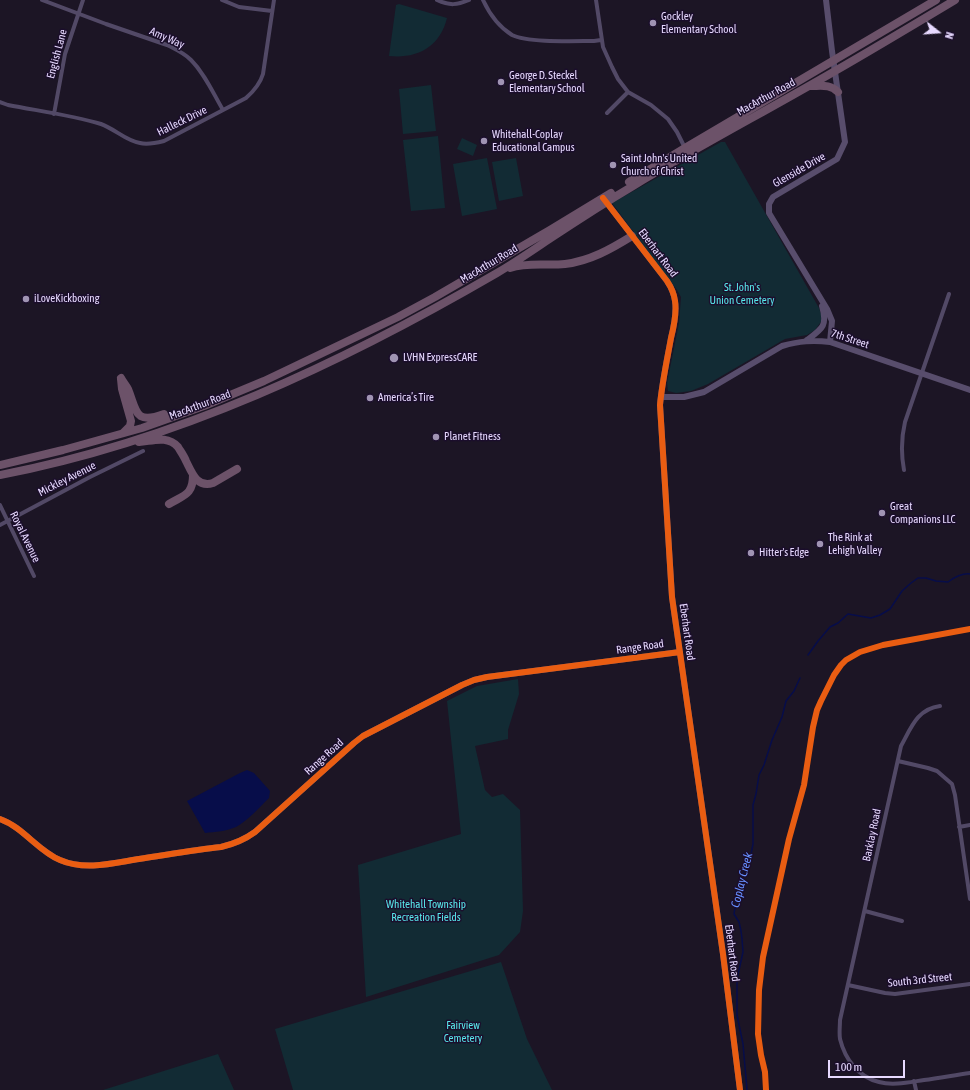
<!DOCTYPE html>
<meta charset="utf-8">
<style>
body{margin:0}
#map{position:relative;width:970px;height:1090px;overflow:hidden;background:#1c1525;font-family:"Asap Condensed",sans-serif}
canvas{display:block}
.north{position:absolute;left:918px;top:12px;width:40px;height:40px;-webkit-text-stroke:3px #1b0e2c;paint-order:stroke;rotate:107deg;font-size:11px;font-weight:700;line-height:16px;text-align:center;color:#e7d9ff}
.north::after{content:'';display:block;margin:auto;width:14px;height:18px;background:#e7d9ff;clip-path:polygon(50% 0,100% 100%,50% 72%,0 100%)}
.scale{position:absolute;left:828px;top:1060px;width:77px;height:18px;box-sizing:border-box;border:2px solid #e7d9ff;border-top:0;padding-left:5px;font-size:12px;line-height:14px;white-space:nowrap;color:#e7d9ff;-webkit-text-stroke:3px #1b0e2c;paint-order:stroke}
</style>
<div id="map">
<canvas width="970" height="1090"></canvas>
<div class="north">N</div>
<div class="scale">100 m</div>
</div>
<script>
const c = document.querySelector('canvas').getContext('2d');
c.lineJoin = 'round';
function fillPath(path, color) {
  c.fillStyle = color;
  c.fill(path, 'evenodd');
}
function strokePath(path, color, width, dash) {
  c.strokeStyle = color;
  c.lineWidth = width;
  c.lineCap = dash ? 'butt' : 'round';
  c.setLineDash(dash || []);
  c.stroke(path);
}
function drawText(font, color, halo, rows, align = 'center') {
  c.font = font + ' "Asap Condensed",sans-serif';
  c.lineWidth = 3;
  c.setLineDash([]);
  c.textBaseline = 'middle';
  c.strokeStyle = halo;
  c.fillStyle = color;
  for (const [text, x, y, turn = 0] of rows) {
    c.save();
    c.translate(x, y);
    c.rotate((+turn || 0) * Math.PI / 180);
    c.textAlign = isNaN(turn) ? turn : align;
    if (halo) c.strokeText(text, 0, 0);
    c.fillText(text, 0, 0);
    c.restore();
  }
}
fillPath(new Path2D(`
 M399,4L447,18C440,47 417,59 389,56L396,5Z
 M431,85L436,131L403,134L399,89Z
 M438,136L445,208L411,211L403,140Z
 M462,138L477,145L473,156L457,149Z
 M721,142H725L819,308L823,319L815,330L807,335L785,339L708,384L691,391L676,393L668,391L667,383L679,323L681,297L677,290L612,203Z
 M487,158L497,209L462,216L453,164Z
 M516,158L523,196L499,201L492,162Z
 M518,679L519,694L508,730V739L475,746L485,790L492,797L503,794L520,810L523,911L520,932L499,955L366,997L358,865L461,834L447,701L477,686Z
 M501,962L527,1039L552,1090H293L275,1029Z
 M218,1054L234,1090H103Z`), '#122b34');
fillPath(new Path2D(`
 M247,770L254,773L270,791L269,798C259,808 248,820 236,827C227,831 215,832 205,833L187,801L240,773Z`), '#070d4a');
strokePath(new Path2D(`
 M808,655L818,641L830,627L838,623L848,614L871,618L880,615L890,609L902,591L911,583L918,578H926L936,581L948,582C955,577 962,573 970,574
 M747,1090L743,1044L737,1015V979L743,952L742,939L741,931L739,922L734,914L737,894L741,878L750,859L753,844V805L756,794L759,775L764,765L772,740L782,717L786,701L794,691L800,678`), '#070d4a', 1.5);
strokePath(new Path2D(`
 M42,0L106,24L167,45C175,49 184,53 191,60C205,74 213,93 223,110
 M222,0L239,7L272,11
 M437,0C450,6 457,5 469,0
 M483,0C489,13 499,27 512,35C528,43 575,41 594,41L601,40
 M596,0L603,47L612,67L618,79L628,92L651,105L668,119L677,132L685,148
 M0,102L8,105C39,111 71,115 101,124C115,129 126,141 140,143C148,145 156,143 164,141L246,98C254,91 260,84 263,74L274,0
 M607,113L628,92
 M54,114L65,54L83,0
 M904,470C901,454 901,439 905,422L949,294
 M0,505L34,576
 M0,525L90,477L143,451
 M940,706C917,709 911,728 901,746L840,1020C840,1026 839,1033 840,1039C845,1059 858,1077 879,1082C893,1086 910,1082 924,1080C940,1078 955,1075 970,1073
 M898,761L928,768L937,771L952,784L955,795L970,899
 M959,827L970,825
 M865,911L902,921
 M848,985L885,993L895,994L970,984
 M914,1081L916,1090`), '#524966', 4);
strokePath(new Path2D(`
 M826,0L832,51L845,142L837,159L773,197L769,204V213L827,309L832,321L830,342
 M604,199L667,281C671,287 674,293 675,301C677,313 674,326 671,338C667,360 662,383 660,405L672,597L723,954L740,1090
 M807,340C822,329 828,326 822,306
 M661,397H684L704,392L782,346C800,341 812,340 830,342L970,390
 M0,819C23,827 38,851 60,860C85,871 114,863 139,859C166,855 194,850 221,847C234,844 244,840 255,832L354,743L363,736L462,685L474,680L487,677L680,652`), '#584d6c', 6);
strokePath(new Path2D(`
 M811,86C822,86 830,84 838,92
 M629,182L685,148L936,0
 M510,268C528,262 546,266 565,264C590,261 611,249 632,236
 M121,378C123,382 126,385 128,389C137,411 134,425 164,414
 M121,379L122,389L131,421L130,426L123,433
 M139,442C153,441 167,435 178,447C181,452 184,456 186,461C192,473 197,488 213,483L237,469
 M0,465L63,450L142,428L204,406L264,381L398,317L435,297L550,230L611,193
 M0,475C177,441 342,363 497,273C516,262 533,250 551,238C578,220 606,202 633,186C699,146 768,110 835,71C875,48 915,24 955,0
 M169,504C184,495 193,495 193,475`), '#6c5269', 8);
strokePath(new Path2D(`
 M603,198L667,281C671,287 674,293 675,301C677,313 674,326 671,338C667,360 662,383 660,405L672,597L723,954L740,1090
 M0,819C23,827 38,851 60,860C85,871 114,863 139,859C166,855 194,850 221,847C234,844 244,840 255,832L354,743L363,736L462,685L474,680L487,677L680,652
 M766,1090L765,1072L761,1055L758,1034L759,990L763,957L789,839L804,785L813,727L817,710L821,701L834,675L841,665L846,660L860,652L883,645L970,629`), '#e95d12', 6);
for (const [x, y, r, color] of [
 [653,23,4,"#a094b3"],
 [501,82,4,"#a094b3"],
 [484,141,4,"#a094b3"],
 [613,165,4,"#a094b3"],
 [26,299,4,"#a094b3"],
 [394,358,5,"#a094b3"],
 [370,398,4,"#a094b3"],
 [436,437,4,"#a094b3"],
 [882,513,4,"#a094b3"],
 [820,544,4,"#a094b3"],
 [751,553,4,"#a094b3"]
]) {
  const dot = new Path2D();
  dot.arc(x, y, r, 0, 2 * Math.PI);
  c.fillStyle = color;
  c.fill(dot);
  strokePath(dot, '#1b0e2c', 1.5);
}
drawText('11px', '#e7d9ff', '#1b0e2c', [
 ["Gockley",661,17],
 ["Elementary School",661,30],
 ["George D. Steckel",509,76],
 ["Elementary School",509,89],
 ["Whitehall-Coplay",492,135],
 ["Educational Campus",492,148],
 ["Saint John's United",621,159],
 ["Church of Christ",621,172],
 ["iLoveKickboxing",34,299],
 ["LVHN ExpressCARE",403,358],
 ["America’s Tire",378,398],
 ["Planet Fitness",444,437],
 ["Great",890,507],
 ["Companions LLC",890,520],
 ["The Rink at",828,538],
 ["Lehigh Valley",828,551],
 ["Hitter's Edge",759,553]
], 'left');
drawText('11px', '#e7d9ff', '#1b0e2c', [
 ["Amy Way",167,38,24],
 ["English Lane",57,54,-75],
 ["MacArthur Road",766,97,-29],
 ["Halleck Drive",182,121,-26],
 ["Glenside Drive",799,170,-30],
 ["Eberhart Road",658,253,53],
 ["MacArthur Road",489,264,-31],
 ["7th Street",850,339,18],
 ["MacArthur Road",200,405,-21],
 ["Mickley Avenue",67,479,-27],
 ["Royal Avenue",25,537,64],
 ["Eberhart Road",687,632,82],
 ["Range Road",640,647,-8],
 ["Range Road",324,757,-42],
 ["Barklay Road",872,835,-78],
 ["Eberhart Road",732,953,83],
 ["South 3rd Street",920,980,-6]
]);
drawText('11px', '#58e9ec', '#1b0e2c', [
 ["St. John's",742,288],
 ["Union Cemetery",742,301],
 ["Whitehall Township",426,905],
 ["Recreation Fields",426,918],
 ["Fairview",463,1026],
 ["Cemetery",463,1039]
]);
drawText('italic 12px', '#6790ff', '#1b0e2c', [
 ["Coplay Creek",742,880,-76]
]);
</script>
